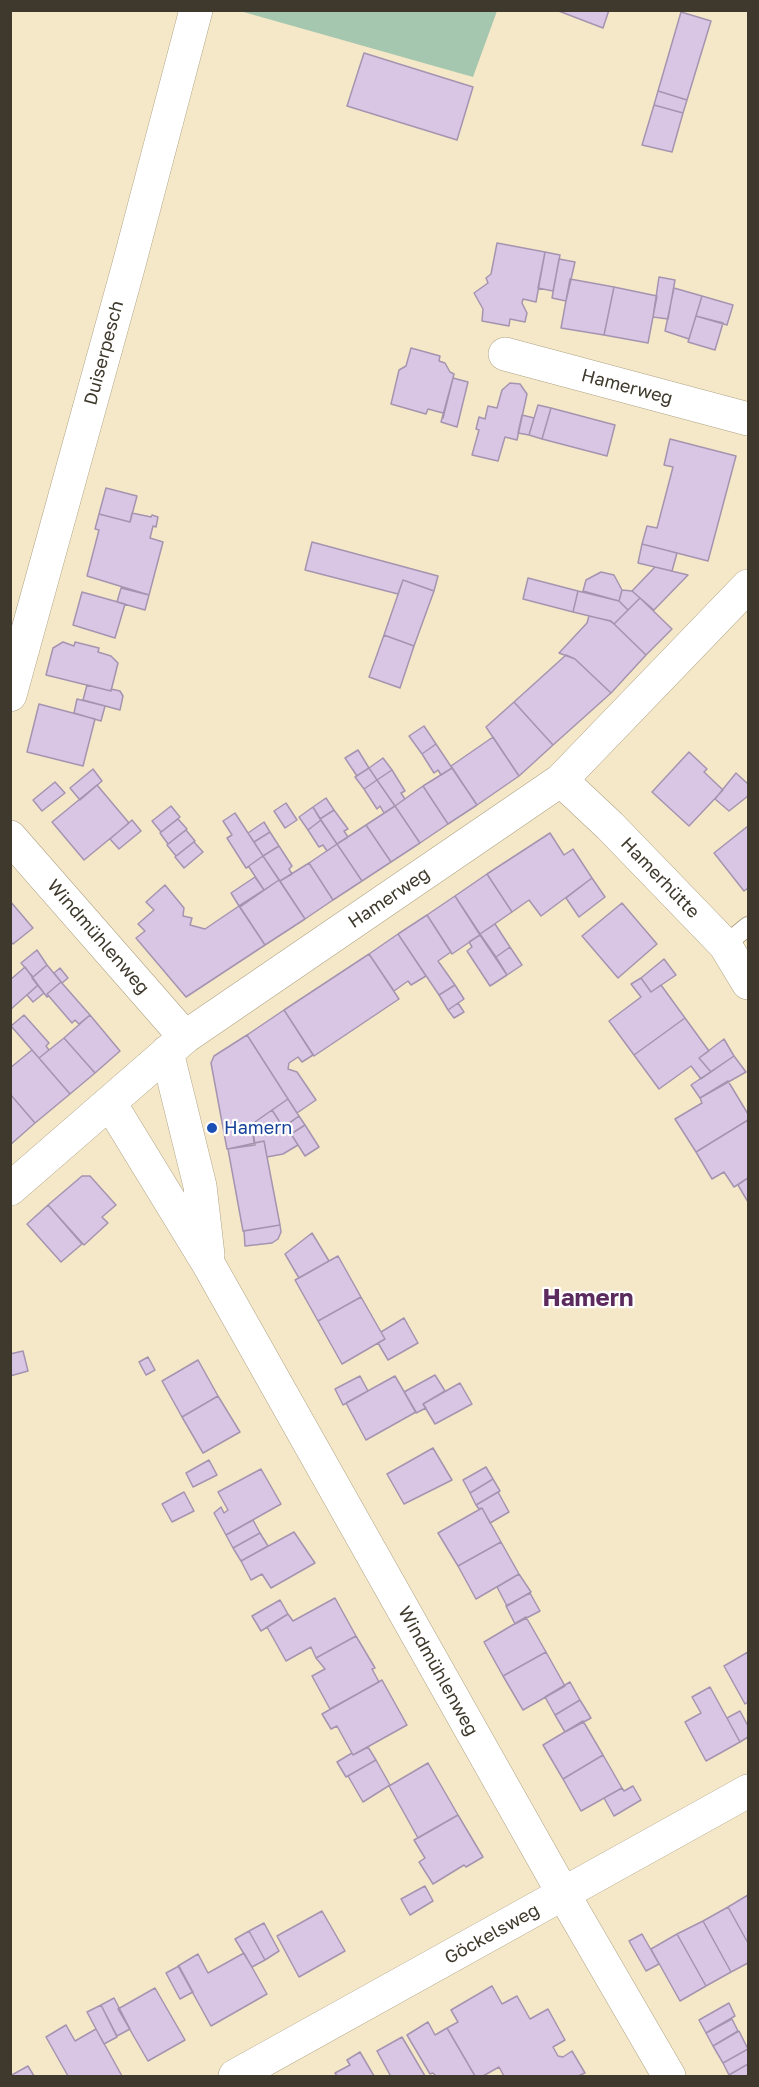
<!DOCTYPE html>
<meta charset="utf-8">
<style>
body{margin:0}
#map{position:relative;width:759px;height:2087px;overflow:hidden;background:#f5e8c8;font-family:"Golos Text",sans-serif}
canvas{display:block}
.frame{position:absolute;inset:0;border:12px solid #3e392c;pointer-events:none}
</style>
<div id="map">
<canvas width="759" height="2087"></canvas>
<div class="frame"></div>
</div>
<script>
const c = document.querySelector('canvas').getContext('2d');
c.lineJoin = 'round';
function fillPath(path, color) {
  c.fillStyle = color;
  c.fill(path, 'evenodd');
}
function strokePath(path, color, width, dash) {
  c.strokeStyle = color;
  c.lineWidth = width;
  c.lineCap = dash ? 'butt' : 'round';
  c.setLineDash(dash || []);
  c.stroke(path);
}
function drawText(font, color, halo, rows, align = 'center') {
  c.font = font + ' "Golos Text",sans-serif';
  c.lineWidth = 4.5;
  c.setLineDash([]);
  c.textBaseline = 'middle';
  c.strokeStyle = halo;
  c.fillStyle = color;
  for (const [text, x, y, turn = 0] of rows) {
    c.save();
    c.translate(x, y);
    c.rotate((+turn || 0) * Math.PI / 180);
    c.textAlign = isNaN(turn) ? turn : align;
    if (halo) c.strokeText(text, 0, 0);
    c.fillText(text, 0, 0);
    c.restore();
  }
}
fillPath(new Path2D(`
 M240,11H497L473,77Z`), '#a6c7af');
const building = new Path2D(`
 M556,10H609L603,28Z
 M681,12L711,21L687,100L658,91Z
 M364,53L473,87L457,140L347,106Z
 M658,91L687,100L683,113L654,105Z
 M654,105L683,113L672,152L642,145Z
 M497,243L545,252L536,302L523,299L522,303L527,313L525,322L510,319L509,326L482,321L483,309L474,293L488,283L486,278L491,274Z
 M545,252L560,255L553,291L538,288Z
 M559,259L575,262L566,301L552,298Z
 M659,277L675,280L668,319L653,317Z
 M570,279L614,287L604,335L561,328Z
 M614,287L657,296L648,343L604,335Z
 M674,288L702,296L689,339L665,331Z
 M702,296L733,305L727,325L696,316Z
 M696,316L723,323L715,350L688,342Z
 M411,348L440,356L439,361L445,363L450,372L454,374L443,418V413L428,409L426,414L391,404L399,370L406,366Z
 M453,378L468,382L457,427L441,422Z
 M510,383L520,384L527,394L517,440L505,437L498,461L472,455L479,430L476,429L479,417L485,419L488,406L497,408L502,390Z
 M538,405L551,408L542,439L529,435Z
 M551,408L615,425L607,456L542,439Z
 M522,415L534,418L529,435L518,433Z
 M670,439L736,456L708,561L642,544L647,526L657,528L673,467L664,465Z
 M106,488L137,496L130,522L99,514Z
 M132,513L151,517L152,515L158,517L156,527L153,526L150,538L163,542L149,595L87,576L99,530L95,529L99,514L130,522Z
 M312,542L438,576L434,591L403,580L398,594L305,570Z
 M642,544L677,553L672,571L638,563Z
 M655,567L688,575L654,610L632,591Z
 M601,572L614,575L622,590L619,601L583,591L586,580Z
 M528,578L578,591L573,612L523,599Z
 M403,580L434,591L414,646L384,635Z
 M121,588L149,595L145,610L117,602Z
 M622,590L632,591L640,598L628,610L619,601Z
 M578,591L619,601L628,610L614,624L610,621L573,612Z
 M82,592L125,604L115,638L73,625Z
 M640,598L672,629L646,655L614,624Z
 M589,616L611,621L646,655L611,693L575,659L559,653L587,623Z
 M384,635L414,646L400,688L369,677Z
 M63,642L74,646L75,642L99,648L98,652L111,656L118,663L111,691L46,675L53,648Z
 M566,655L575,659L611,693L553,745L514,702Z
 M87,685L111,691V689L120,691L123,696L120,710L83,700Z
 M77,699L105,706L101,721L74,713Z
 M514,702L553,745L519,776L486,727Z
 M39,704L95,719L83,766L27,752Z
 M424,726L436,744L422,754L409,736Z
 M493,737L519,776L477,805L451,766Z
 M436,744L452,768L441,775L438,770L434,773L422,754Z
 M358,750L369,768L357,776L345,758Z
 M689,752L707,769L704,772L723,790L689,826L652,792Z
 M383,758L392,770L377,780L369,768Z
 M369,768L377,780L364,789L355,777Z
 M452,768L477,805L448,824L423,786Z
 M93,769L102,781L80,800L70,788Z
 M392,770L405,791L401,793L405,799L395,806L377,780Z
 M736,773L748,784V796L729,811L715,799Z
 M377,780L395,806L384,813L380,806L377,809L364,789Z
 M55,782L65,793L42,811L33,800Z
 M97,785L129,823L84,860L52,822Z
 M423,786L448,824L420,843L395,806Z
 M326,798L334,810L320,819L313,807Z
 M286,803L297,820L285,828L274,811Z
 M171,806L180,817L161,832L152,821Z
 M395,806L420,843L391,862L366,825Z
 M313,807L321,820L308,830L299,817Z
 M334,810L348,829L344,831L348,837L337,844L320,819Z
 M235,813L263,856L246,868L227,838L232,835L223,821Z
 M178,819L187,829L168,844L160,833Z
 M132,820L141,831L119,849L110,839Z
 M321,820L337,844L327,851L323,845L319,847L308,830Z
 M264,822L270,832L254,842L248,833Z
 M366,825L391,862L362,881L337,844Z
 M748,826V888L744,891L714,853Z
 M186,830L195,841L176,856L167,845Z
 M270,832L279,846L263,856L254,842Z
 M550,833L564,855L573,849L592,878L541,916L529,900L512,912L487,874Z
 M194,842L203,852L184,868L175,857Z
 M337,844L362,881L333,900L309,863Z
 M279,846L292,866L289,869L292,874L280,881L263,856Z
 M263,856L279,880L264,890L249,867L246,868Z
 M309,863L333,900L305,919L280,881Z
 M487,874L512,912L480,934L455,896Z
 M255,877L264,890L239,906L231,893Z
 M592,878L605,897L579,917L566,898Z
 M279,880L305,919L265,945L240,907Z
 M165,885L184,908L183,916L192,918L190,925L205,929L239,906L265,945L186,997L136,938L145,931L138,924L154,910L146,902Z
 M455,896L480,935L452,954L427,915Z
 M10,901L33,928L13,944L10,941Z
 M622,903L657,944L618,978L582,936Z
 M427,915L451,952L438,961L455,985L439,995L398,934Z
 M495,924L510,947L496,957L480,934Z
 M398,934L426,976L411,985L408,981L394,991L369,954Z
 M480,935L507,975L490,986L467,951L472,947L469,942Z
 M510,947L522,965L507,975L496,957Z
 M37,950L47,965L33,977L21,963Z
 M369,954L399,999L314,1056L284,1010Z
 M664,959L676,975L651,992L641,978Z
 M47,965L61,982L47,994L49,996L47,997L32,978Z
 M25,967L38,985L10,1010V980Z
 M60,968L68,978L62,983L54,973Z
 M641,978L651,992L661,985L685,1018L634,1055L609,1021L641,997L631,984Z
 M61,982L90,1015L79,1024L75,1020L72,1023L47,994Z
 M38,985L44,993L33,1002L27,995Z
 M455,985L464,999L448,1010L439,995Z
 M458,1003L464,1012L454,1018L448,1010Z
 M284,1010L313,1055L302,1062L298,1057L289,1063L288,1069L297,1072L316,1100L297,1113L247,1035Z
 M24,1015L49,1043L46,1046L49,1050L39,1058L11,1026Z
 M90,1015L120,1051L95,1073L64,1038Z
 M685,1018L709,1051L699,1058L711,1072L701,1079L691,1066L659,1089L634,1055Z
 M247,1035L288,1099L252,1124L255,1145L227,1149L211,1063L214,1056Z
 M64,1038L95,1073L70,1094L39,1058Z
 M724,1039L734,1056L711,1072L699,1058Z
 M32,1050L70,1094L35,1123L10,1094V1068Z
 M734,1056L746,1072L700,1098L691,1085Z
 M728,1081L748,1114V1120L696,1152L675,1119L702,1103L700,1098Z
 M10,1094L35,1123L10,1145Z
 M288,1099L299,1116L283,1127L272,1110Z
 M272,1110L283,1127L286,1126L298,1145L283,1154L267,1157L264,1141L254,1143L252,1124Z
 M299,1116L305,1125L291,1134L286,1126Z
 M748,1120V1178L734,1187L724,1172L712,1179L696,1152Z
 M305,1125L319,1147L305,1156L291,1134Z
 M264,1141L280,1225L243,1231L228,1149Z
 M82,1176H90L116,1205L102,1217L108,1223L84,1245L48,1205Z
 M748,1178V1202L738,1185Z
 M48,1205L82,1244L61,1262L27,1224Z
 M280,1225L281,1232L278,1239L272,1243L245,1246L244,1231Z
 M312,1233L329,1261L299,1278L285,1254Z
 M338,1256L361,1297L318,1321L295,1280Z
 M361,1297L385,1339L342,1364L318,1321Z
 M404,1318L418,1343L388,1360L378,1343L385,1339L381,1332Z
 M23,1351L28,1371L10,1376V1354Z
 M148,1357L155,1370L146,1375L139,1362Z
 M198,1360L218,1396L182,1417L162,1381Z
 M435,1375L445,1391L423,1404L426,1408L416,1413L404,1392Z
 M360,1376L368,1391L343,1405L335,1389Z
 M395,1376L416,1412L366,1440L346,1403Z
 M460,1383L472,1404L435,1424L423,1404Z
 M218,1396L240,1432L203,1453L182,1417Z
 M433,1448L452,1480L404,1504L387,1474Z
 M209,1460L217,1475L193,1487L186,1473Z
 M486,1467L493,1479L470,1493L463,1480Z
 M261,1469L281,1504L226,1535L214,1513L221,1507L224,1513L228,1510L218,1492Z
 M493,1479L500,1491L476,1505L470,1493Z
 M184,1492L194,1511L172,1522L162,1504Z
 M498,1492L509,1512L490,1523L482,1508L479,1509L476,1505Z
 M482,1508L501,1542L458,1566L438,1533Z
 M253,1520L260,1533L233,1548L226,1535Z
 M294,1532L315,1563L271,1588L262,1574L251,1580L241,1561Z
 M260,1533L268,1546L241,1561L233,1548Z
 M501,1542L519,1574L476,1599L458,1566Z
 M519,1574L531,1592L507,1606L497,1587Z
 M530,1593L540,1611L515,1624L506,1606Z
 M335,1598L356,1636L316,1658L311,1647L286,1661L267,1627L288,1614L293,1621Z
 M280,1600L288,1614L261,1631L252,1616Z
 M526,1617L546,1652L503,1676L484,1642Z
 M356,1636L375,1668L372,1669L379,1682L330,1709L312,1676L325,1669L316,1658Z
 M546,1652L565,1686L523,1710L503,1676Z
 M748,1652V1702L745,1704L724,1666Z
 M382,1680L407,1725L353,1755L337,1726L331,1729L322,1714Z
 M570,1682L580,1700L555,1715L545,1697Z
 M710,1687L740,1742L706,1761L685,1722L701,1713L692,1697Z
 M580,1700L591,1718L565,1732L555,1715Z
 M740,1711L748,1726V1737L740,1742L727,1718Z
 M583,1721L603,1755L563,1779L543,1745Z
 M368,1747L376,1760L346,1777L337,1762L352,1753L353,1755Z
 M603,1755L622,1788L581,1811L563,1779Z
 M376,1760L390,1785L363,1802L348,1776Z
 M428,1763L458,1815L418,1838L389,1786Z
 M633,1786L641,1800L614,1816L604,1798L622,1788L624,1791Z
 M458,1815L483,1857L466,1867L464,1865L433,1884L419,1862L425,1858L414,1840Z
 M425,1886L433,1901L410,1915L401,1899Z
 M748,1895V1943L728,1907Z
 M728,1907L748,1943V1963L731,1972L703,1921Z
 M322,1911L345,1951L299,1977L277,1936Z
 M703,1921L731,1972L706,1986L677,1934Z
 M264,1923L279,1951L265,1960L249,1931Z
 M249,1931L265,1960L252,1967L235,1939Z
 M642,1934L659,1964L646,1971L629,1941Z
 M677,1934L706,1986L680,2001L651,1949Z
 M244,1953L267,1994L211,2026L178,1966L198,1954L208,1973Z
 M179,1966L193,1992L180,1999L166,1973Z
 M492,1986L502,2004L517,1996L530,2019L548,2009L565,2040L553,2047L558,2056L563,2057L572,2051L585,2073L578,2076H504L499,2067L483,2076H475L447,2028L458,2022L451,2010Z
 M155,1988L185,2040L148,2061L118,2009Z
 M114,1998L130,2029L117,2036L101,2005Z
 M729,2003L735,2016L706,2033L699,2020Z
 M101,2005L117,2037L104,2044L87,2012Z
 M732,2019L738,2031L713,2046L706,2033Z
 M428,2022L435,2035L447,2028L475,2076H436L433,2073L430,2074L407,2035Z
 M66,2025L75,2041L96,2029L122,2076H68L46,2037Z
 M739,2031L748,2049L723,2063L713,2046Z
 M402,2037L425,2076H391L390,2075L377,2051Z
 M748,2049V2064L729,2075L723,2063Z
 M360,2052L374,2076H337L335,2073L350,2065L347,2060Z
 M748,2064V2076H730L729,2075Z
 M28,2066L34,2076H10Z`);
fillPath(building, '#d8c6e4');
strokePath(building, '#a594b0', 1.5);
const lane = new Path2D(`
 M725,945L748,926`);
const street = new Path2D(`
 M505,354L748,419
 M10,695L128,268L196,10
 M561,780L610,826L725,945L748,983
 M10,837L185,1037
 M167,1052L200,1186L208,1255
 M110,1103L209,1265L564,1895L669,2076
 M10,1189L185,1037L561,780L748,586
 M235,2076L748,1791`);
strokePath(lane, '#aea284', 20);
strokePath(street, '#aea284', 34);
strokePath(lane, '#fff', 18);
strokePath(street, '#fff', 33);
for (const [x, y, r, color] of [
 [212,1128,6,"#1a4fb4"]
]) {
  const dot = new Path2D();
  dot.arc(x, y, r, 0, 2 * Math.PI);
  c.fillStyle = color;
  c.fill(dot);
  strokePath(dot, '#fff', 2);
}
drawText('18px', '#3e392c', '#fff', [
 ["Duiserpesch",104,353,-75],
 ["Hamerweg",627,387,15],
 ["Hamerhütte",660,878,46],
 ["Hamerweg",389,898,-34],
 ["Windmühlenweg",98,937,49],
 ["Windmühlenweg",438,1671,61],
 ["Göckelsweg",492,1934,-29]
]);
drawText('18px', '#164399', '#fff', [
 ["Hamern",224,1128]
], 'left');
drawText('bold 24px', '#5b2b5e', '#fff', [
 ["Hamern",588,1298]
]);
</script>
